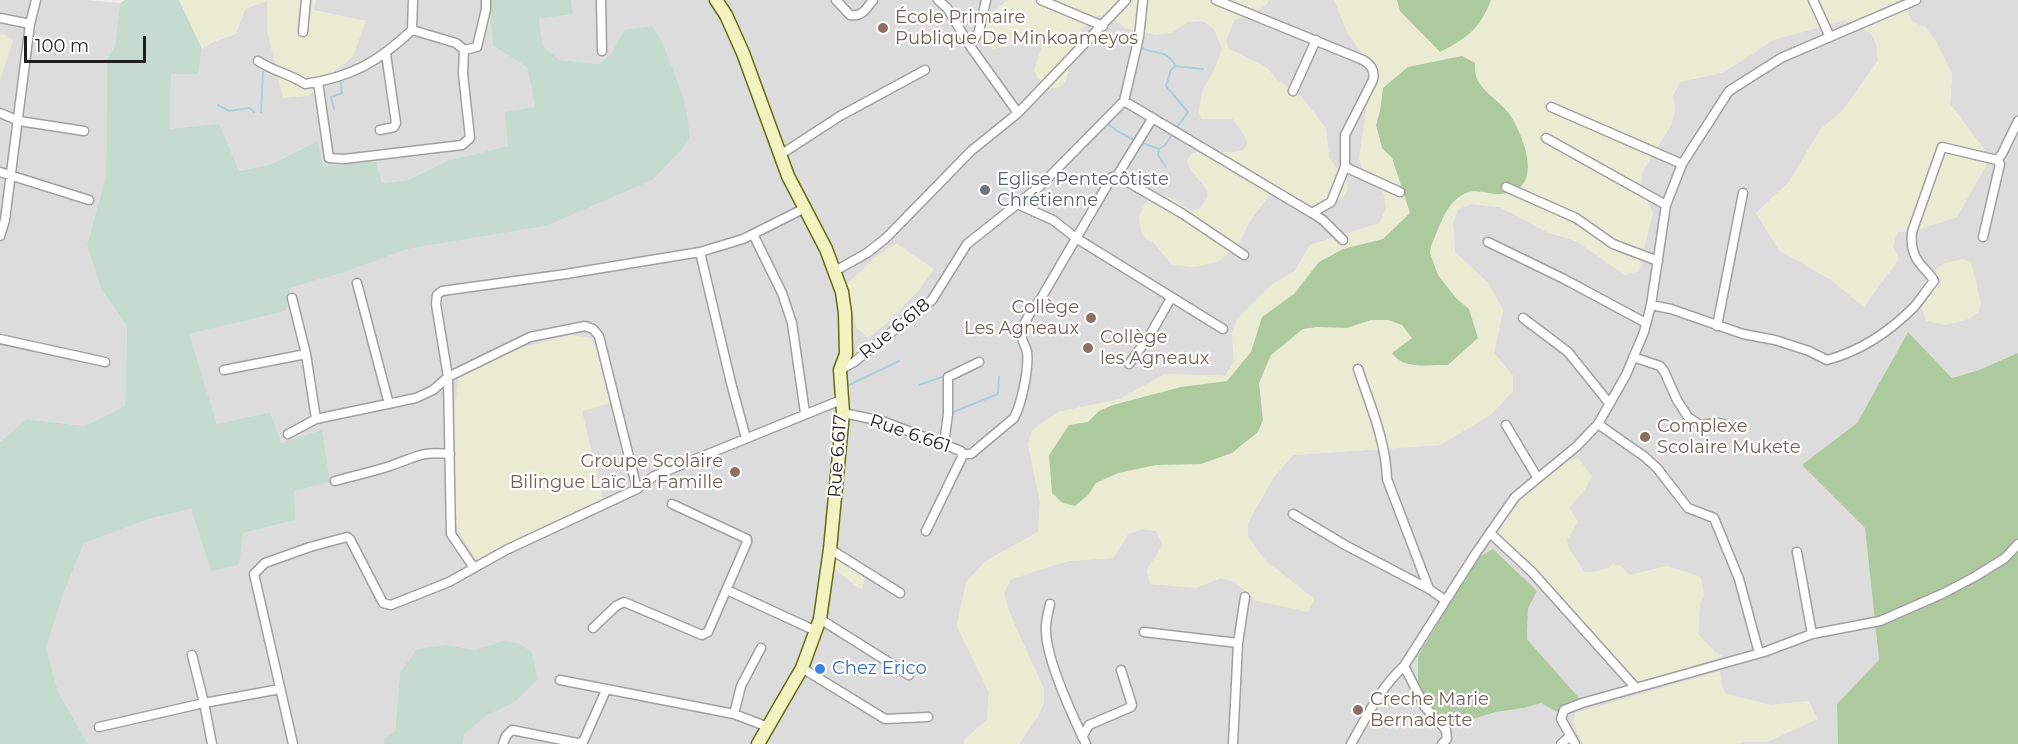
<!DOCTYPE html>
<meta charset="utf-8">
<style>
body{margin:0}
#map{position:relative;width:2018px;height:744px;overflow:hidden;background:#efebe6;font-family:Montserrat,sans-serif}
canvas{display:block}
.scale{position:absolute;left:24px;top:36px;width:122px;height:27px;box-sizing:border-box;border:3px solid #1f1f1f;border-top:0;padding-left:8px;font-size:18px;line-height:21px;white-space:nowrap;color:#1f1f1f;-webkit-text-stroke:4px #fff;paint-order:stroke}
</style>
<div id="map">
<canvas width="2018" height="744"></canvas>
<div class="scale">100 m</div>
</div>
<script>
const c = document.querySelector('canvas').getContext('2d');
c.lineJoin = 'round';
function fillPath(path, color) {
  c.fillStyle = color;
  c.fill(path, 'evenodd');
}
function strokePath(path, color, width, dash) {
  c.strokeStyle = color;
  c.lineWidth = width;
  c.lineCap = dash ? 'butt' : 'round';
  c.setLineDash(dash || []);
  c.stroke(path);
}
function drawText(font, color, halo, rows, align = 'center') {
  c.font = font + ' Montserrat,sans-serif';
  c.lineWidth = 4.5;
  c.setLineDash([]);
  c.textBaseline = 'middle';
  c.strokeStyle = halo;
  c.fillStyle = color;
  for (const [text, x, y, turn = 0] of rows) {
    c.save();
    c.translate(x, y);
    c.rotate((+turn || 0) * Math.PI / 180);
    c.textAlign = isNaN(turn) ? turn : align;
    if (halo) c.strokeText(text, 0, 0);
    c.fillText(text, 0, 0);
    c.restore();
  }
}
fillPath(new Path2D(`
 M0,0H84L120,3L115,46L107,59L106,175L87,245L101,289L127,326L125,406L85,426L26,419L0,442Z
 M268,0L267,30L308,96L353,56L365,21L313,10L316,0H489L493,46L527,67L535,107L508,146L449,160L408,180L382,183L376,161L323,166L318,141L272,164L238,171L170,129L171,73L198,74L202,49L213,42L236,34L245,9Z
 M571,0H1008L988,17L982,31L1008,46L1026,33H1034L1040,38L1043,44L1048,87L1055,88L1063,85L1067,78L1077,35L1093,18L1100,15L1114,19L1126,28L1171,33L1188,22L1203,21L1215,30L1222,49L1214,71L1203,89L1199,112L1202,119H1233L1246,138L1248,145L1243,150L1236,152H1199L1192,154L1188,160L1189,167L1207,190V198L1199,210L1191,211L1172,199L1158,197L1145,204L1139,217L1146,239L1153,242L1172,265L1217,262L1223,258L1240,242L1250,221L1273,190L1347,182L1329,158L1326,129L1302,97L1278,81L1267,68L1228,48L1226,41L1234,20L1255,12L1267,4L1269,0H1334L1372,68L1364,173L1384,194L1386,209L1380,223L1310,245L1295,271L1270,286L1232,333L1234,363L1225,376L1165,374L1120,399L1058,412L1028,444L1040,502L1038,532L986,561L966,582L957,626L989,692L987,720L964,740V744H463V734L488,715L515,702L503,641L475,650L447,645L400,673L395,731L383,739L384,744H88L58,691L46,648L64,592L84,543L149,519L191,509L211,570L243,533L295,520L280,443L270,412L217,424L188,334L286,311L290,288L345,272L408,249L546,226L624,30L611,54L599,64L560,60L543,46L539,19L572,14ZM591,338L597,352L610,403L582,411Z
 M1905,0H2018V353L1979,370L1952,378L1908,332L1857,423L1802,465L1865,527L1879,661L1837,704L1838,744H1739L1744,742H1767L1817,719L1809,701L1771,705L1726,694L1722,688L1720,672L1573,723L1583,744H1019L1038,716L1004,593L1011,579L1068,561L1113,558L1128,534L1143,529L1156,531L1163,545L1147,570L1195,588L1221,578L1235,582L1257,601L1314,599L1266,561L1248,538V523L1273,478L1293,455L1440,445L1513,376L1494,353L1503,310L1488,283L1455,252L1453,223L1458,209L1472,204L1500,207L1547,232L1576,241L1625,274L1653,213L1641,186L1642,172L1671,125L1675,110L1673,95L1680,82L1724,72L1773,40L1845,20L1871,33L1877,46L1878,61L1843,110L1820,130L1789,182L1756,213L1779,250L1831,280L1864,306L1893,246L1897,231L1912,232L1986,152L1950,104L1952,74L1935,40L1926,28L1911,21ZM1584,491L1569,507L1567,540L1568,547L1585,572H1594L1619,565L1630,575L1668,566L1704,595L1700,603L1698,634L1715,653L1722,656L1638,683L1580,617L1497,531ZM1528,608L1527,639L1579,698L1557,712L1541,703L1524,708L1496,712L1451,726Z`), '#dddcdc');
fillPath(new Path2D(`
 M179,0H316L313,11L366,21L353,56L308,96L283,98L267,30V1L245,9L236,34L213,42L202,49Z
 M1008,0H1269L1267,4L1255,12L1234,20L1226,41L1228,48L1267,68L1278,81L1302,97L1326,129L1329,158L1347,182L1348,189L1344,196L1331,204L1307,206L1273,190L1250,221L1240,242L1223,258L1217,262L1195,267L1172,265L1153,242L1146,239L1141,232L1139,217L1145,204L1158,197L1173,199L1191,211L1199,210L1207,198V190L1189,167L1187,160L1192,154L1199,152H1236L1243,150L1248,145L1246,137L1233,119H1201L1199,112L1203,89L1214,71L1222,49L1215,30L1203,21L1195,20L1188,22L1171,33L1156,35L1126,28L1114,19L1100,15L1093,18L1077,35L1067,78L1063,85L1055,88L1048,87L1037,77L1034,70L1043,44L1040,37L1034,33H1026L1008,46L993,49L986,45L982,31L988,17Z
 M1334,0H1397L1400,11L1484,18L1491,0H1905L1911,21L1926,28L1935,40L1952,74L1950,104L1986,152V166L1957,217L1912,232H1897L1893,246L1899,259L1864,307L1831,280L1779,250L1756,213L1789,182L1820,130L1843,110L1878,61L1877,46L1871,33L1845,20L1773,40L1724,72L1680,82L1673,95L1675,110L1671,125L1642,172L1641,186L1653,213L1639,271L1625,275L1576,241L1547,232L1500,207L1472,204L1458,209L1453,223L1455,252L1488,283L1503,310L1494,353L1513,376V391L1491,415L1440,445L1293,455L1273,478L1248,522V537L1266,561L1314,599L1308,612L1257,601L1235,582L1221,578L1195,588L1150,584L1147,570L1163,545L1156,531L1143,529L1128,534L1113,558L1068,561L1011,579L1004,593L1007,607L1044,689V703L1038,716L1019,744H964V740L987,720L989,693L957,626L966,582L986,561L1038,532L1040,502L1028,444L1032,430L1058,412L1120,399L1165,374L1225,376L1234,363L1232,333L1237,319L1270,286L1295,271L1310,245L1380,223L1386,209L1384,194L1364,173L1359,158L1372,68L1347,32ZM1476,79L1492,99L1511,116L1526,149L1500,194L1470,192L1451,203L1431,246L1430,253L1438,275L1456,298L1469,309L1478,338L1448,365L1425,364L1415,367L1393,354L1413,338L1402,325L1388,320H1371L1347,328L1317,327L1303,329L1271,355L1259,383L1263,420L1258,432L1232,453L1200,464L1156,465L1118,473L1096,483L1088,495L1069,425L1088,422L1181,387L1227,381L1251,352L1262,317L1294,294L1319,262L1343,249L1382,239L1410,213L1392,158L1381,148L1376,125L1380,111L1383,88Z
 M0,34L6,35L13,41L0,80Z
 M896,243L934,269L920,289L886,324L868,338L856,327L846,285L874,258Z
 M1963,259L1971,262L1974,274L1981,303L1979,312L1969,319L1946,325L1926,321L1918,297L1924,282L1937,268L1945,263Z
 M571,335L591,338L597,352L610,403L582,411L603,499L476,560L456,527L452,427L459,376L523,347Z
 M1578,458L1592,476L1584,491L1569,507L1578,522L1567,540L1568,547L1576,562L1585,572H1594L1609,568L1612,564L1619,565L1630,575L1668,566L1701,577L1704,596L1700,603L1698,634L1715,652L1723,656L1638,684L1580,617L1496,531L1503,513L1550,466Z
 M836,555L867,573L862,589L858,588L834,568Z
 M1720,671L1722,687L1726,694L1771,705L1809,701L1817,719L1767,742H1744L1739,744H1583L1573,723L1575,713Z`), '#eaebd3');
fillPath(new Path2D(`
 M1397,0H1491C1480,29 1467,38 1440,52L1400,11Z
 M1462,56L1475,63C1475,69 1475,76 1478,81C1486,95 1504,104 1512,118C1525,141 1545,191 1501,194C1491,195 1478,189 1469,192C1446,199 1440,227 1431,246L1430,253L1438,275L1456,298L1469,309L1478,338L1448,365C1429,364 1404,371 1392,353L1412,338L1402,325L1388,320H1371L1347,328L1317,327L1303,329L1271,355L1259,383L1263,420L1258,432L1232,453L1201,464L1156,465L1118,473L1096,483L1088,495L1075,506L1063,503L1052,493L1049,455L1069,425L1088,422L1099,411L1113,405L1181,387L1227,381L1251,352L1262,317L1294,294L1319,262L1343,249L1383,239L1410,213L1392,158L1382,148L1376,125L1380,111L1383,88L1408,67Z
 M1908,332L1952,378L1979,370L2018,353V744H1838L1837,704L1879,660L1865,528L1802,465L1857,423Z
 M1493,549L1537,591L1528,608L1527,639L1579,698L1557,712L1541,703L1524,708L1496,712L1450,726L1429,704L1418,683V656L1476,559Z`), '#adca9f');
fillPath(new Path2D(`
 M125,0H179L202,49L198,74H171L170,129L219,124L239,171L272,164L318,141L323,166L376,161L382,183L408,180L449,160L508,146L505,112L535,107L527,67L493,46L489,0H571L573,14L539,19L543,46L560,60L599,64L611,54L624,30L652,26L663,44L684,99L690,136L682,149L652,180L546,226L408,249L345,272L290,288L286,311L189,334L217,424L270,412L281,443L322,430L330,482L294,491L295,520L243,533L239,565L211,571L191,509L149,519L84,543L64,592L46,648L58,691L88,744H0V442L26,419L85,426L125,406L127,326L101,289L87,245L106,175L107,59L115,46L120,3Z
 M503,641L518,643L532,652L537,680L515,702L488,715L464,734L463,744H384L383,739L395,731L400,673L417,649L447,645L475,650Z`), '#c5dbd0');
strokePath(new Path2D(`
 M1140,47C1152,55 1166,48 1175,65
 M1175,66L1171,70L1166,86L1188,112L1176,129
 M1175,66L1203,69
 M218,105L229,111L249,108L254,112
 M334,109L331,97L342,93L340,78
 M261,112L263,72
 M1106,122L1117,131L1136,141
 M1142,143L1159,149
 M1159,149L1165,145L1173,134
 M1159,149L1158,155L1166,167
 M919,385L945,376
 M845,387L899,361
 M951,413L998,394L999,377`), '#abcfd8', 2);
const street = new Path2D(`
 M601,0L602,51
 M836,0L850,15C862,17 866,9 873,0
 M938,0L947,8L970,46L1018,113
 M1041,0L1103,26
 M1216,0L1363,60C1371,65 1375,70 1373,80L1345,135V167L1331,202L1312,213L1323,220L1343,240
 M1813,0L1830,37
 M0,18L30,24
 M412,30L456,43L464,50
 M303,32L306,0
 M970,46L979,31L986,0
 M258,61C273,71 290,74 305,84C352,77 378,62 412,30L413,0
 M318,82L329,158L344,159L462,145L470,138L463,74L464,50L477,47L486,9V0
 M1293,91L1316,40
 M1124,101L1312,213
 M1551,107L1682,164
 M0,113L19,121L84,131
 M380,130L394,127L396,123L386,54
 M1546,138L1666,205
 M780,155L840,116L925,70
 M1345,167L1400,192
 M0,172L89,200
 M1117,176L1152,119
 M1506,187L1576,218L1613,244L1658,261
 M1017,204L1053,220L1076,238L1223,329
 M753,234L782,293L792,323L805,413
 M0,236L5,220L30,24L36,0
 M1983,237L2000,164L1997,160
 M1488,242L1564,279L1646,323
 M700,252L731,383L746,438
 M835,271L867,253L886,238L971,151L1018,113L1126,0
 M357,283L389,404
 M292,298L306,354L316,419
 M1651,305L1671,309L1743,334L1775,340L1809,351L1827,360C1861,351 1889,332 1914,307C1921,299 1927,289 1934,281C1930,273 1923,269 1918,261C1912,253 1911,242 1912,232L1942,147L1997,160L2002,154L2018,121
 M1523,318L1568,352L1609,403
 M1717,326L1743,193
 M0,339L105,362
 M1633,357L1660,366L1664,371L1677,400L1688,417L1700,425L1719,423L1735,427
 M1129,364L1150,335L1171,298
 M1358,369C1370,405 1386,441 1387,479L1429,589
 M224,370L306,354
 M840,370L854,362L932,300L967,244L1040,186L1124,101L1139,37L1143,0
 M843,413L882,421L961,451L962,457L926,531
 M1598,424L1645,457L1657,468L1688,508L1714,518L1739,579L1759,653
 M1506,425L1537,477
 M288,434L316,419L416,398L433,390L448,377L530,337L585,326L593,329L599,336L637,489
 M944,444L948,414V377L979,362
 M963,454H971L1014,418C1022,403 1029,368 1027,352C1026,347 1023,343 1022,338C1021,324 1032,310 1040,300L1112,177L1117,176L1121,178L1183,214L1244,255
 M335,481C353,476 372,472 390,466C417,457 420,451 450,454
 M1293,514L1345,545L1429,589L1445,600
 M1490,533L1532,572L1636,688
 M830,549L900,593
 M1797,552L1812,634
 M474,568L451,534L448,377L436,304L437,295L442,291L566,274L700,252L743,239L805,208
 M727,590L816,631
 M1050,604C1048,613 1045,623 1046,632C1047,660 1073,717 1086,744
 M820,619L909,675
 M593,628L616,606L624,602L702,635L708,632L747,542V539L672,504
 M1144,632L1238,643
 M192,655L204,703L280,689
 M1404,666L1476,553L1515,497L1577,446L1598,424L1626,375L1644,332L1651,305L1666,205L1682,164L1729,91L1781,58L1916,0
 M802,668L885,719L928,717
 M560,680L734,714L768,727
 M734,714L741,686L761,648
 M99,727L204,703L212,744
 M1082,737L1089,725L1131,707L1132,705L1121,670
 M293,744L254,574L265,563L310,547L347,537L350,539L383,603L391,605L449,582L506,550L637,489L654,476L841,400
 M503,744L506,736L512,730L577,743L583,742L606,690
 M1233,744L1238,643L1245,597
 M1351,744C1367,716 1380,688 1404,666L1425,707L1446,730L1447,739L1442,744
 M1561,744L1570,736
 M1575,744L1561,719L1564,710L1582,703L1764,652L1812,634L1880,621L1944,593L1976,576L2005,558L2018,544`);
const secondary = new Path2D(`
 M716,0L726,15L743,53L788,176L826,249L842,292L845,313L846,354L840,370L843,413L830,549L820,619L802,668L758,744`);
strokePath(street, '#a0a0a0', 11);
strokePath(secondary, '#656c10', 15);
strokePath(street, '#fff', 8);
strokePath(secondary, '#f2f3c0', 12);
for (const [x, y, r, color] of [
 [883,28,6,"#8d6e63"],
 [985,190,6,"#6b7280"],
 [1091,318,6,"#8d6e63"],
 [1088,348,6,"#8d6e63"],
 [1645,437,6,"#8d6e63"],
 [735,472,6,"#8d6e63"],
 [820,669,6,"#3f7fe0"],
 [1358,710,6,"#8d6e63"]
]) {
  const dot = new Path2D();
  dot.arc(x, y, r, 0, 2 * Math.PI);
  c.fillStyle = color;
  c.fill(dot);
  strokePath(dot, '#fff', 2);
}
drawText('18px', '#785e54', '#fff', [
 ["École Primaire",895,18],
 ["Publique De Minkoameyos",895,39],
 ["Collège",1079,308,"right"],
 ["Les Agneaux",1079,329,"right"],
 ["Collège",1100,338],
 ["les Agneaux",1100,359],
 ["Complexe",1657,427],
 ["Scolaire Mukete",1657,448],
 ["Groupe Scolaire",723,462,"right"],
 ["Bilingue Laïc La Famille",723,483,"right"],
 ["Creche Marie",1370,700],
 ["Bernadette",1370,721]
], 'left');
drawText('18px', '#5b616d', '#fff', [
 ["Eglise Pentecôtiste",997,180],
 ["Chrétienne",997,201]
], 'left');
drawText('18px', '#1f1f1f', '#fff', [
 ["Rue 6.618",895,329,-39],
 ["Rue 6.661",910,434,19],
 ["Rue 6.617",838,456,-86]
]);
drawText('18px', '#366cbe', '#fff', [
 ["Chez Erico",832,669]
], 'left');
</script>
